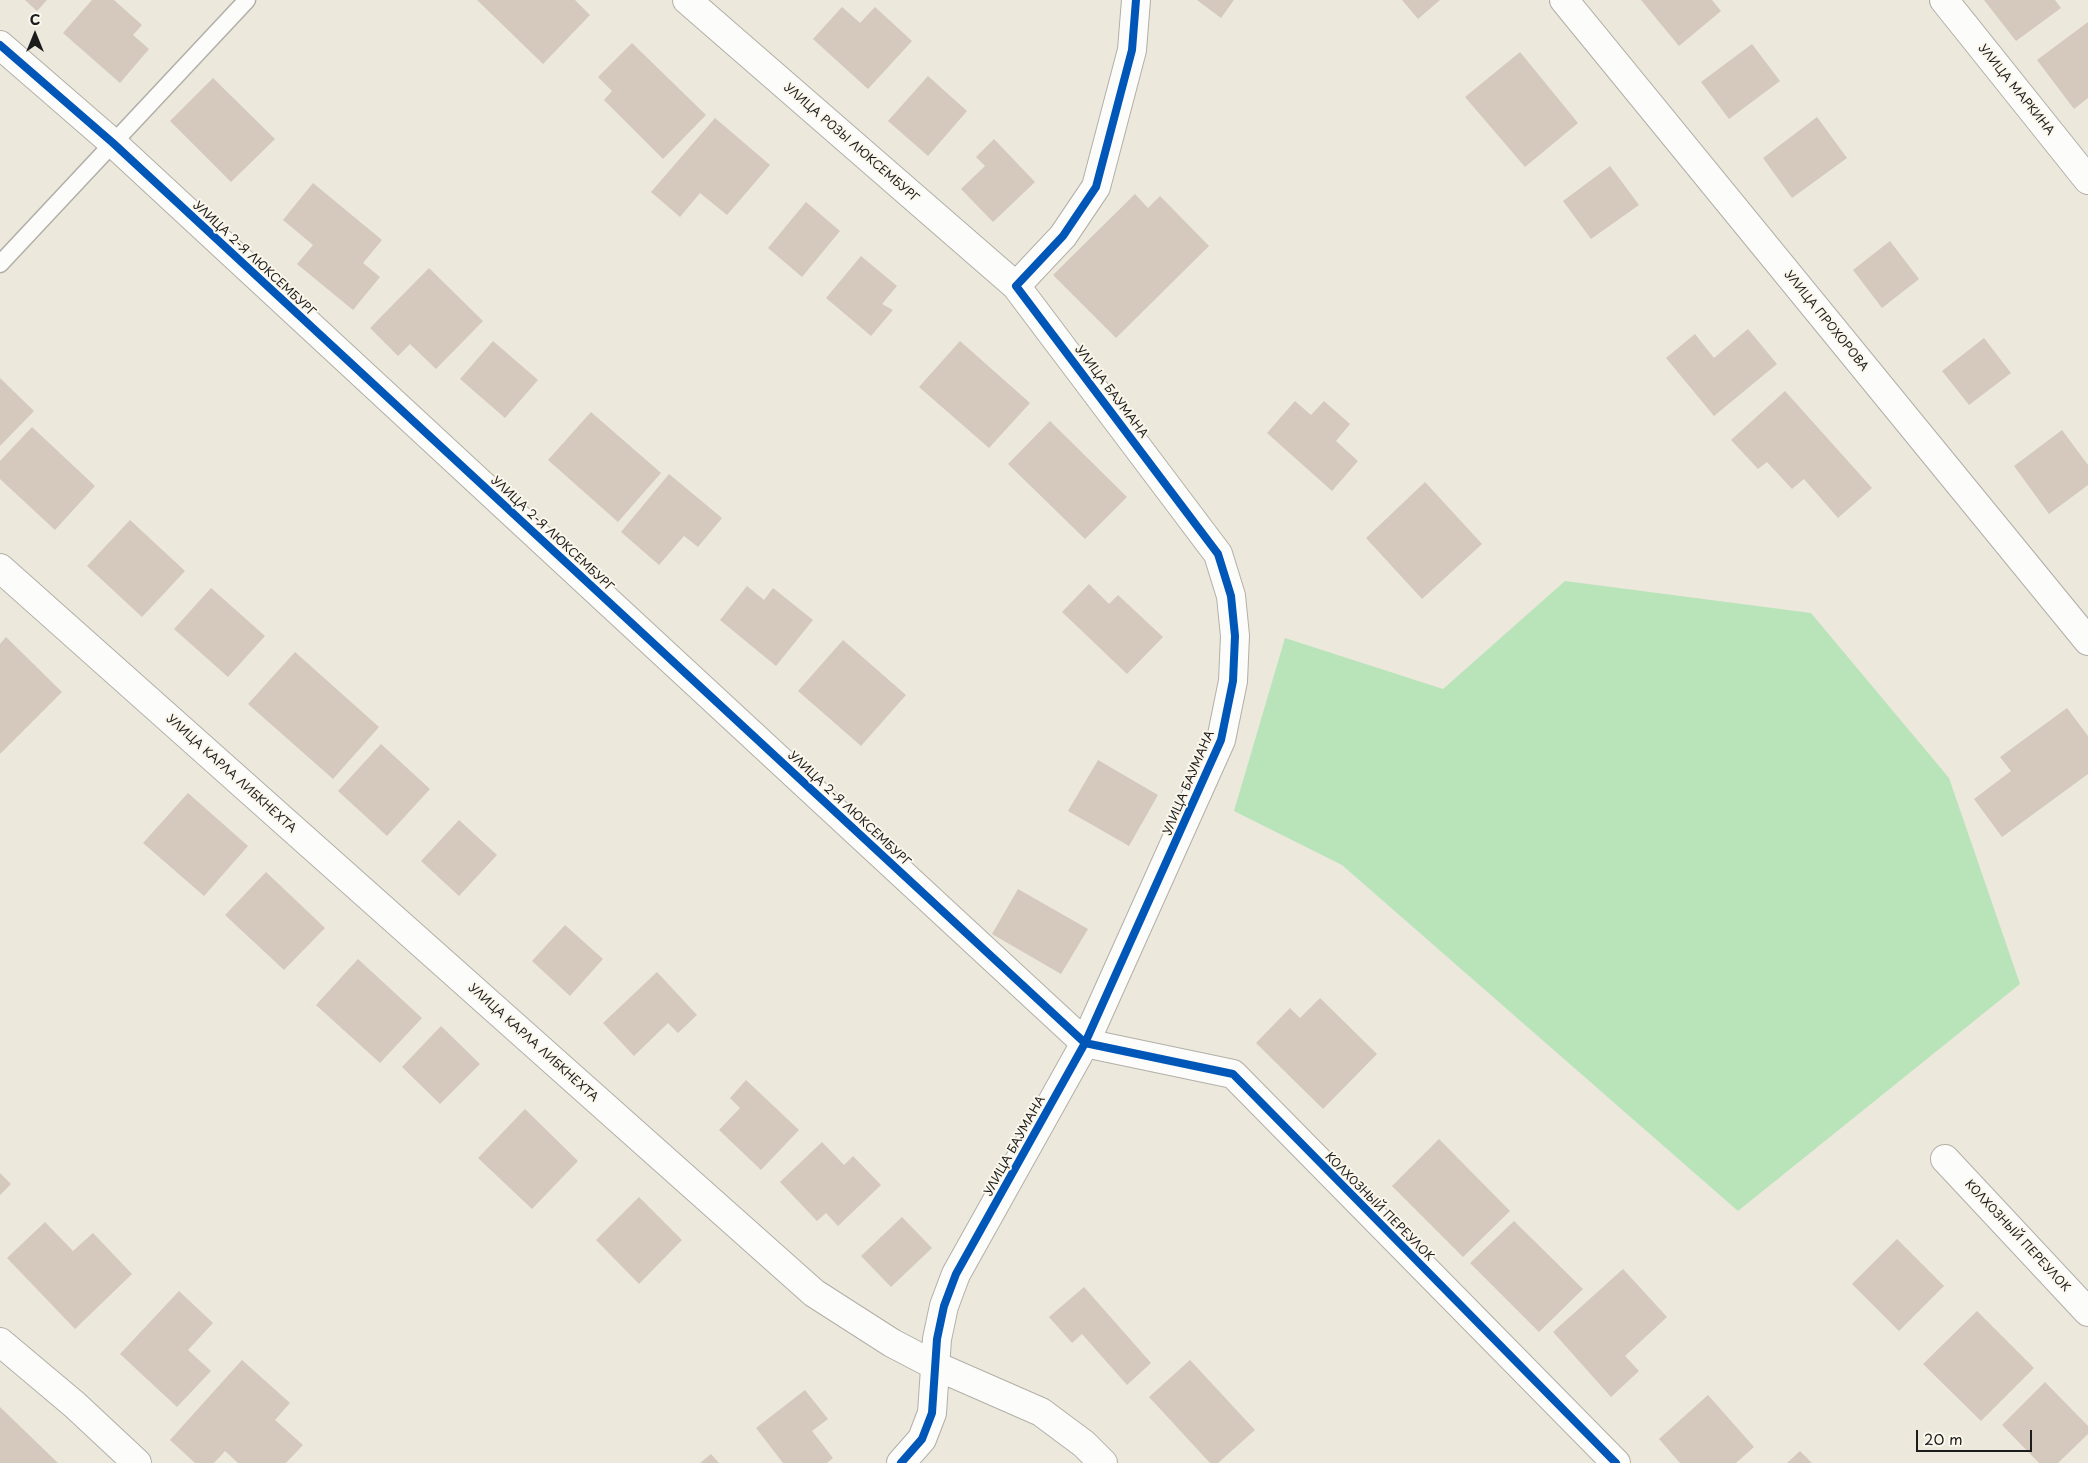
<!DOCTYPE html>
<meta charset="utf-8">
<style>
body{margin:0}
#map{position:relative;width:2088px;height:1463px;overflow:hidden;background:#ece8dc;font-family:"Playpen Sans",sans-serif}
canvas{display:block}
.north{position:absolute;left:10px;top:10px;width:50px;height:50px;-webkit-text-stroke:4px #fbf7ec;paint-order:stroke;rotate:0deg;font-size:14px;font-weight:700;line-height:20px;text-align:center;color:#1c1c1c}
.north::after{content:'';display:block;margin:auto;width:18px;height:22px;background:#1c1c1c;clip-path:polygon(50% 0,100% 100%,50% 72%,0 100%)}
.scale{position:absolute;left:1916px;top:1430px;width:116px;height:22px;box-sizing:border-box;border:2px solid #1c1c1c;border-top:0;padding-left:6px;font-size:15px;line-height:18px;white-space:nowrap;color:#1c1c1c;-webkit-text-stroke:4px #fbf7ec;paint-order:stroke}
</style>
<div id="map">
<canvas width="2088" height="1463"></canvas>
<div class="north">С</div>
<div class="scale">20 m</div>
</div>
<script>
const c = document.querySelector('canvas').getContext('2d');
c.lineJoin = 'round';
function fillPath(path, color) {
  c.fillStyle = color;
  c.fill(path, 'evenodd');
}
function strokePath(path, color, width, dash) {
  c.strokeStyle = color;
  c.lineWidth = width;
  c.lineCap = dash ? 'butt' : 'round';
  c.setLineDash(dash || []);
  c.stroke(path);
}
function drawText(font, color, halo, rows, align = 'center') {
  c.font = font + ' "Playpen Sans",sans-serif';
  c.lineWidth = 4;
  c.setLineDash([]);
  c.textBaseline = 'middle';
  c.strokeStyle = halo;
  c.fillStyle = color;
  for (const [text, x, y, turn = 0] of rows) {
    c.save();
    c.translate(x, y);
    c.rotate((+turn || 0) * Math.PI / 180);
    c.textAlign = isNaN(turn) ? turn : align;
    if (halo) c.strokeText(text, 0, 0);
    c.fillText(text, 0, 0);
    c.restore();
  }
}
fillPath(new Path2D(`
 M1565,581L1811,613L1949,778L2020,984L1738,1211L1342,865L1234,811L1285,638L1443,689Z`), '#b9e4ba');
fillPath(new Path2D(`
 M25,0H47L37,11Z
 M92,0H114L142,25L133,35L149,49L120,83L63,33Z
 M477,0H575L590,15L543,64Z
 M1197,0H1234L1221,18Z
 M1402,0H1440L1418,19Z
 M1641,0H1712L1721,11L1679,46Z
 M1984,0H2055L2061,8L2016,41Z
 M842,7L860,23L875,7L912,41L868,89L813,39Z
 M2088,22V98L2074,109L2037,60Z
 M632,43L706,115L663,159L604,100L612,91L598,77Z
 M1752,44L1780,81L1729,119L1701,82Z
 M1520,52L1578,123L1525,167L1465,97Z
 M928,76L967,111L928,156L888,121Z
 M213,78L275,139L231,182L170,121Z
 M1817,117L1847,158L1792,198L1763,158Z
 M715,118L770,165L727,215L700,193L680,217L651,192Z
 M994,139L1035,182L993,222L961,189L985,166L976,157Z
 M1610,166L1639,205L1591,239L1563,201Z
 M313,183L382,240L363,263L380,277L353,310L297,264L313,245L283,220Z
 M1135,194L1148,208L1160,196L1209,246L1116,338L1053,275Z
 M806,202L840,231L802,277L768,248Z
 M1890,241L1919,279L1882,308L1853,270Z
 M861,256L897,286L882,304L893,310L871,336L826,298Z
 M429,268L483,321L436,369L410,344L398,356L370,328Z
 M1748,329L1777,364L1714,416L1666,358L1695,334L1714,358Z
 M1984,338L2011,373L1969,405L1942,371Z
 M493,341L538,380L505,418L460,379Z
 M960,341L1030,403L989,448L919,387Z
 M0,378L34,411L0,446Z
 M1785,391L1872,488L1838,518L1804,479L1792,489L1767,462L1758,469L1731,440Z
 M1295,401L1311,415L1324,401L1350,424L1336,441L1358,461L1332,491L1267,433Z
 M591,412L661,473L618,522L548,460Z
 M1050,421L1127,497L1085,539L1008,464Z
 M32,427L95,486L55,530L0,479V461Z
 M2062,430L2088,465V485L2049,514L2014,466Z
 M669,474L722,518L698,547L684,536L659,565L621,532Z
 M1425,482L1482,544L1422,599L1366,538Z
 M130,520L185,571L142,617L87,566Z
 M1089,584L1109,604L1118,595L1163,637L1127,674L1062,612Z
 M747,586L764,600L773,588L813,620L776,666L720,620Z
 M211,588L265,636L228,677L174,629Z
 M6,637L62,692L0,754V644Z
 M843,640L906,695L861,746L798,691Z
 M295,652L379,727L333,779L248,704Z
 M2067,708L2088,736V774L2002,837L1974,799L2011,771L2000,757Z
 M381,744L430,789L387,836L338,791Z
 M1098,760L1158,795L1129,846L1068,811Z
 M188,793L248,846L204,896L143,843Z
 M459,820L497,855L459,896L421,861Z
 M266,872L325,928L284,970L225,915Z
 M1018,889L1088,929L1061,974L992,934Z
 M565,925L603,959L570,996L532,961Z
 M358,959L422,1018L380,1063L316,1005Z
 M657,972L697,1015L678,1033L668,1023L634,1056L603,1023Z
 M1320,998L1377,1054L1323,1109L1256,1043L1290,1008L1300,1018Z
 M441,1026L480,1064L440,1104L402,1067Z
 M746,1080L799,1130L761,1170L719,1130L740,1108L730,1098Z
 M525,1109L578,1161L532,1209L478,1158Z
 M1439,1139L1510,1211L1463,1257L1392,1186Z
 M822,1142L844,1165L853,1156L881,1185L838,1226L826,1213L817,1221L780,1182Z
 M0,1173L11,1184L0,1195Z
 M639,1197L682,1240L639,1284L596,1240Z
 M902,1217L932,1248L891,1287L861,1256Z
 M1514,1221L1583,1289L1539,1332L1470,1263Z
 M45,1222L73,1251L93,1233L132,1274L75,1329L7,1258Z
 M1897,1239L1944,1286L1899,1331L1852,1284Z
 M1623,1269L1667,1317L1625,1356L1639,1371L1611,1397L1553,1332Z
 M1084,1287L1151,1363L1127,1385L1082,1334L1072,1343L1049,1317Z
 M179,1291L213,1323L188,1350L211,1371L177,1407L120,1354Z
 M1977,1311L2034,1368L1981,1421L1923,1364Z
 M242,1360L290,1403L275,1420L303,1445L286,1463H238L225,1451L214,1463H195L170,1440Z
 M1190,1360L1255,1430L1218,1463H1210L1149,1397Z
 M2045,1382L2088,1426V1434L2058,1463H2039L2002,1425Z
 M805,1390L828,1419L812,1431L833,1458L827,1463H783L756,1428Z
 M1708,1395L1754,1447L1736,1463H1680L1659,1439Z
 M0,1407L58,1463H0Z
 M1800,1451L1812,1463H1787Z
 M711,1454L719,1463H700Z`), '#d5c8bc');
const lane = new Path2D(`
 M0,264L247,0`);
const street = new Path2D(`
 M687,0L1016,286
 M1944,0L2088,180
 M0,45L113,143L1085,1043L1233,1074L1616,1463
 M0,568L814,1293L892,1343L936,1366L1041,1412L1084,1444L1103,1463
 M1945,1159L2088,1312
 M0,1342L75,1405L137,1463
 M901,1463L922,1439L932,1413L937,1339L944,1306L956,1274L1085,1043L1221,740L1233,681L1235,636L1231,596L1218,554L1016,286L1063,236L1096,187L1132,50L1136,0`);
const primary = new Path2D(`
 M1564,0L2088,641`);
strokePath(lane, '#b2afa8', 19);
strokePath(street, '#b2afa8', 30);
strokePath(primary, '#b2afa8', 30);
strokePath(lane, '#fcfcfa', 16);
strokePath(street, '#fcfcfa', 28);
strokePath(primary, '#fcfcfa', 28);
strokePath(new Path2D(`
 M0,45L113,143L1085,1043L1233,1074L1616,1463
 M901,1463L922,1439L932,1413L937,1339L944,1306L956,1274L1085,1043L1221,740L1233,681L1235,636L1231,596L1218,554L1016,286L1063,236L1096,187L1132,50L1136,0`), '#0057b8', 8);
drawText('12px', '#1c1c1c', '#fbf7ec', [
 ["УЛИЦА МАРКИНА",2016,90,51],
 ["УЛИЦА РОЗЫ ЛЮКСЕМБУРГ",851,143,41],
 ["УЛИЦА 2-Я ЛЮКСЕМБУРГ",254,259,43],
 ["УЛИЦА ПРОХОРОВА",1826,321,51],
 ["УЛИЦА БАУМАНА",1111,392,53],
 ["УЛИЦА 2-Я ЛЮКСЕМБУРГ",552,534,43],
 ["УЛИЦА КАРЛА ЛИБКНЕХТА",231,774,42],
 ["УЛИЦА БАУМАНА",1189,783,-67],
 ["УЛИЦА 2-Я ЛЮКСЕМБУРГ",849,809,43],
 ["УЛИЦА КАРЛА ЛИБКНЕХТА",533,1043,42],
 ["УЛИЦА БАУМАНА",1015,1146,-61],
 ["КОЛХОЗНЫЙ ПЕРЕУЛОК",1379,1207,45],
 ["КОЛХОЗНЫЙ ПЕРЕУЛОК",2017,1236,47]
]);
</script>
